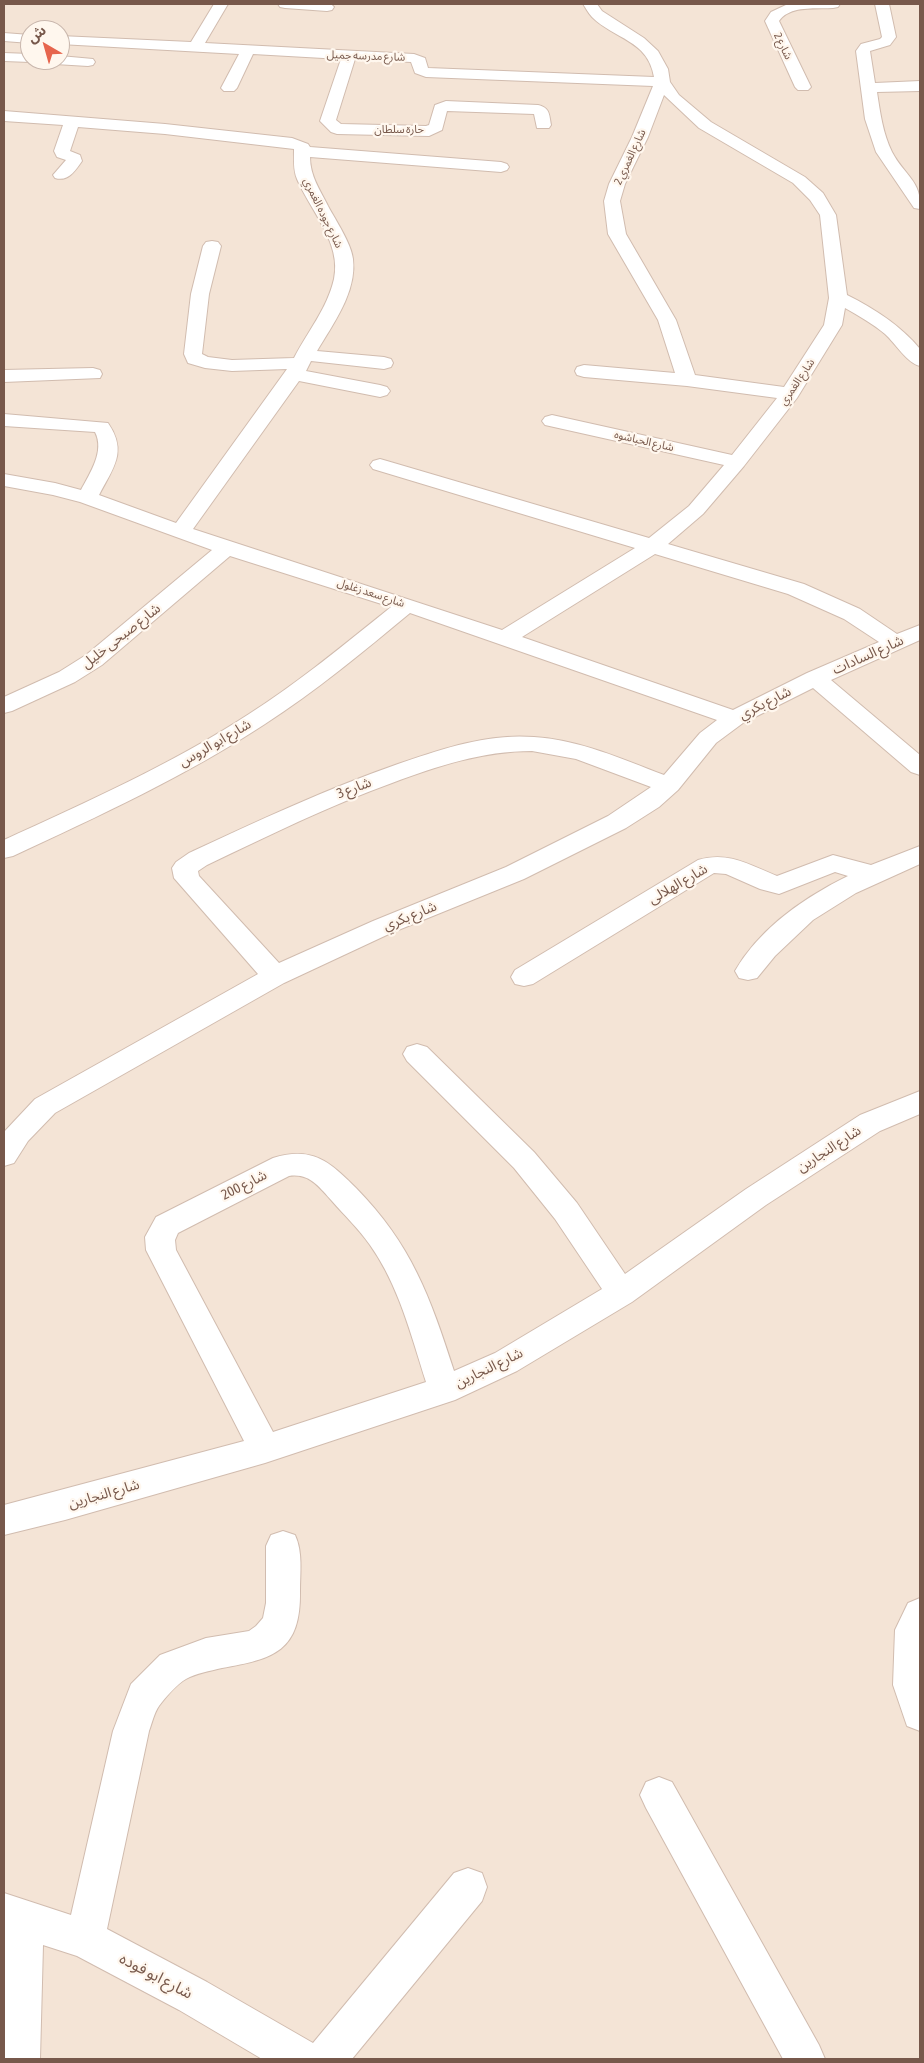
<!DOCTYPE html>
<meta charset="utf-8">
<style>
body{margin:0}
#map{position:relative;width:924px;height:2063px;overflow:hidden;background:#fcf3e7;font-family:"Asap Condensed","Noto Sans Arabic",sans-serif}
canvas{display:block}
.frame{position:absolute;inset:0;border:5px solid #77584b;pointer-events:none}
.north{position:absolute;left:20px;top:20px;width:50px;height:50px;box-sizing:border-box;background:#fff7ee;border:1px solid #c9b7ad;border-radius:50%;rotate:322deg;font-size:14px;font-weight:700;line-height:20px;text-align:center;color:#77584b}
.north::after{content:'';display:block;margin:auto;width:18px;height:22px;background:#e6654d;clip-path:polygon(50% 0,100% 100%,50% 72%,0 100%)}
</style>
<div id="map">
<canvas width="924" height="2063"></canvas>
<div class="frame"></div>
<div class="north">ش</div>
</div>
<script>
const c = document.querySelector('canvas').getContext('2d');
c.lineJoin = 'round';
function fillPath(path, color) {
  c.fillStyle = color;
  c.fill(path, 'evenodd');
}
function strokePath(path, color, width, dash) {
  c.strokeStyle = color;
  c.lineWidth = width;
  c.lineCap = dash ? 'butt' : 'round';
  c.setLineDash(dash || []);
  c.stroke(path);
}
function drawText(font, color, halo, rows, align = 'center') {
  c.font = font + ' "Asap Condensed","Noto Sans Arabic",sans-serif';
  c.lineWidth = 4.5;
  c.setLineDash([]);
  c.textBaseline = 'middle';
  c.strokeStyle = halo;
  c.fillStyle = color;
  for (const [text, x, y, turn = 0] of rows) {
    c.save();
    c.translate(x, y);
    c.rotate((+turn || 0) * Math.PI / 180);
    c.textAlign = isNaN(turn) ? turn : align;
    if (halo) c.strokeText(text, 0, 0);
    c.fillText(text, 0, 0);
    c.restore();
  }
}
fillPath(new Path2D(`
 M4,4H920V2059H4ZM30,30H60V60H30Z`), '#f4e4d6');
const minor = new Path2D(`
 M214,4H228L205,43L414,54L425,58L428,68L654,77C648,40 614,39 592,17C588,13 586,8 583,4H597L602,11L644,38L658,51L668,69L670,82L679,95L711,122L805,177L823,193L836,215L847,295C875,309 900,325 920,349V366C907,363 896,344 885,334C873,324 859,316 845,308L842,325L797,398L744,466L703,514L668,544L804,584L860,609L897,634L920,625V640L831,680L920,755V775L911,772L813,688L743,723L716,743L678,790L659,807L626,828L524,879L391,933L284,983L55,1113L28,1141L14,1163L4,1166V1132L35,1099L258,974L174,878L172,868L176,862L189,853C258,821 326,789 398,764C441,749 488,733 534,737C580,740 622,759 664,775L700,733L717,720L410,613C363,652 316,691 265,724C186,776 99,816 13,856L4,858V840C87,802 172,764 249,714C299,682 345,644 391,607L230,556L102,665L75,682L12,711L4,713V697L59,672L86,655L212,550L80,502L53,495L4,486V474L55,483L81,490C90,473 105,451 95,432L4,426V414L108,423C128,452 113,468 99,495L176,523L287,369L232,371L205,368L188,363L184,354L191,294L203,246L206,242L212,241L218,242L221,246L209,294L202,354L208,357L232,360L294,358C308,331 327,309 334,279C342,243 310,210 297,179C293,170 294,158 294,149L165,134L78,127L70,151L80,155L82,161C75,171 68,182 55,178L53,175L66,160L57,157L54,151L63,125L4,121V111L165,124L292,138L308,144L310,147L501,162L507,164L509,167L507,170L501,172L310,157C310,176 320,190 328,206C336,221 351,243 353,259C357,292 333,324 317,351L384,357L391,359L393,363L391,367L384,369L311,361L306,371L380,385L387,387L390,391L387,395L380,397L299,381L193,529L502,630L635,548L373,469L370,465L373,461L380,459L387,461L649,538L689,506L724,465L545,425L542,421L545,417L552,415L732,455L777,398L687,386L584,377L577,375L575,371L577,367L584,365L675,373L658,320L608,234L604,201L609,184L632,137L653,86L426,77L415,73L411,62L355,59L336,120L341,124L426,126L429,125L435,105L446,101L538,105C550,108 549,114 551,125L549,128H537L534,114L447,111L442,130L429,136L337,134L331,132L320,121L341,59L253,54L237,88L234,91H224L221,88L239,54L60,44V36L191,42ZM664,95L699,128L793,183L810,200L820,215L829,298L824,325L784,387L695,375L676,320L626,234L620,201L625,184L648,137ZM655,554L788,594L844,619L879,642L807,673L733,710L522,637ZM532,751L576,759L651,787L608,816L506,867L373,921L279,963L199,876L198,871L207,865C268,836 328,806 392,783C438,766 482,751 532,751Z
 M278,4H331L334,7L332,10L327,11L285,8L280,7Z
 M788,4H840L838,7L833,8C816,9 790,5 779,21L811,87L808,90H798L795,87L765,21L771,12Z
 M875,4H889L896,37L890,45L870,51L875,83L920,81V91L877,92C880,112 883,134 892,152C904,175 922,181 920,209L914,208L876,152L865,119L856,51L861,44L880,39L882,37Z
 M4,33L30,35V43L4,41Z
 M4,53L30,54V60H36L30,62L4,61Z
 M60,56L93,59L95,62L93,65L88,66L55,64L50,63L48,60H60Z
 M93,368L100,370L102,374L100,378L4,382V370Z
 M920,846V864L856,893L813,920L775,956L757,978L748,980L739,978L735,971C760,928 805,897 848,876L835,872L779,894L760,889L726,874L714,873L533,984L524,986L515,984L511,977L515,970L698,860C729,851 749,865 777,876L833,855L871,865Z
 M417,1044L427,1047L534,1152L577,1203L625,1274L746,1189L860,1115L920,1091V1114L880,1131L766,1205L632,1302L517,1371L455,1400L265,1463L65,1520L4,1535V1505L244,1441L146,1250L145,1237L156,1217L273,1158C312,1146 329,1161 356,1188C412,1245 430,1297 454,1371L495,1353L602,1289L555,1219L514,1168L407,1061L403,1054L407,1047ZM289,1176C310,1173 319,1187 332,1201C345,1216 359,1229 370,1245C399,1286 411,1335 426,1382L273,1432L176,1250L175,1240L178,1233Z
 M283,1531L295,1535C303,1552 300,1573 300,1591C301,1651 274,1659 222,1668C210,1671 196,1673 186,1679C177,1684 165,1698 159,1706C154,1713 152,1723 149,1731L107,1929L207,1982L313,2043L454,1873L468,1868L482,1873L487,1887L482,1901L352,2059H262L179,2010L77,1956L43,1945L40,2059H4V1893L71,1915L113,1731L131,1684L160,1655L206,1638L249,1631L256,1626L263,1618L266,1603V1546L271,1535Z
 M920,1598V1731L907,1726L893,1685L895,1630L908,1603Z
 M659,1777L672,1782L819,2045L825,2059H783L646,1808L640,1795L646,1782Z`);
strokePath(minor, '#d1bcaf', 2);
fillPath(minor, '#fff');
drawText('11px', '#77584b', '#fff7ee', [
 ["شارع 2",783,46,64],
 ["شارع مدرسه جميل",366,56,2],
 ["حارة سلطان",399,130],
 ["شارع الغمري 2",630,157,-65],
 ["شارع جوده الغمري",323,213,64],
 ["شارع الغمري",797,382,-56],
 ["شارع الحباشوه",644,441,13],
 ["شارع سعد زغلول",371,593,18]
]);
drawText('14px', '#77584b', '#fff7ee', [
 ["شارع صبحى خليل",121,636,-38],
 ["شارع السادات",868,655,-24],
 ["شارع بكري",765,703,-27],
 ["شارع ابو الروس",215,743,-30],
 ["شارع 3",354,788,-21],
 ["شارع الهلالى",678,884,-30],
 ["شارع بكري",410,916,-22],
 ["شارع النجارين",829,1149,-33],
 ["شارع 200",244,1185,-27],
 ["شارع النجارين",489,1368,-26],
 ["شارع النجارين",104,1494,-16]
]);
drawText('16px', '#77584b', '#fff7ee', [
 ["شارع ابو فوده",156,1976,28]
]);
</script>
